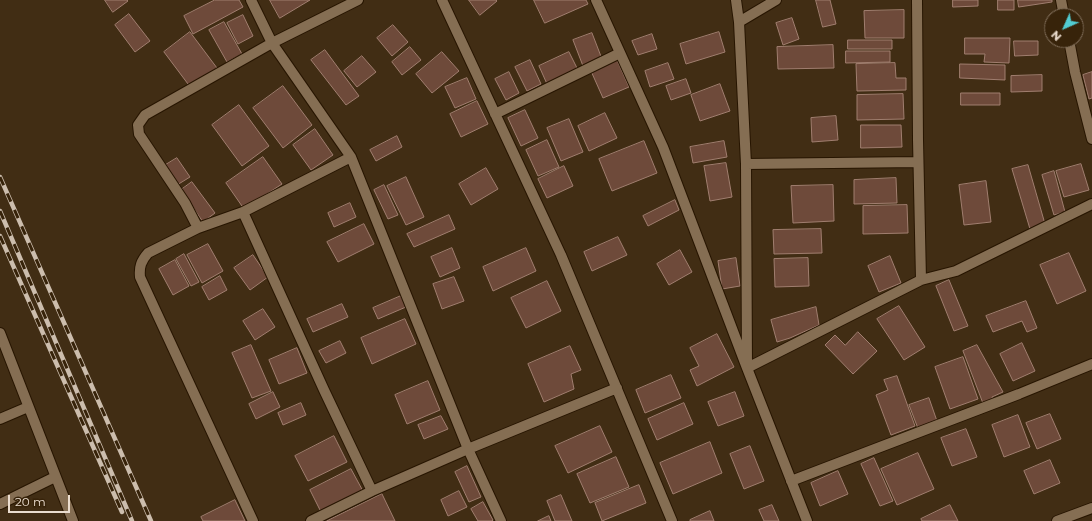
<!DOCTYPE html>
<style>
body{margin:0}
#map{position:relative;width:1092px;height:521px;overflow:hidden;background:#412d14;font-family:Montserrat,sans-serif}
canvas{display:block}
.north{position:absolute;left:1044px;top:8px;width:40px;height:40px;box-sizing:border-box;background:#37230a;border:1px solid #7f6d59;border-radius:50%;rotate:225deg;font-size:11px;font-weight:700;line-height:16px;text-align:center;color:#ebddcf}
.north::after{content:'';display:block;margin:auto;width:14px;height:18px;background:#51ccd2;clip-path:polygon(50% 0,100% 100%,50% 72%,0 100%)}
.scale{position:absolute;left:8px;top:495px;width:62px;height:18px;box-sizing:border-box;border:2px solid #ebddcf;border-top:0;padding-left:5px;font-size:12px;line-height:14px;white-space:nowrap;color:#ebddcf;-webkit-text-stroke:3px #37230a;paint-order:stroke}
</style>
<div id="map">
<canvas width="1092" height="521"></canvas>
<div class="north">N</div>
<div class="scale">20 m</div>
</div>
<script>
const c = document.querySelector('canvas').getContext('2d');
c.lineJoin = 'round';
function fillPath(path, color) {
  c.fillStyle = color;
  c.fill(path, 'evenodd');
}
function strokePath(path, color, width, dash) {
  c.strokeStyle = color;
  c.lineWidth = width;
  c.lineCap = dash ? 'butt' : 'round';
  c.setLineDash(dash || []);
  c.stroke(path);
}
const building = new Path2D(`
 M105,0H127L128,1L113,12Z
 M215,0H239L243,7L193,34L184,16Z
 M270,0H310L280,18Z
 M469,0H496L497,1L480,15Z
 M534,0H586L588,4L545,23Z
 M816,0H830L836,24L823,27Z
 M953,0H978V6L953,7Z
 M998,0H1014V10H998Z
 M1018,0H1052V2L1019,7Z
 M904,10V38H865L864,11Z
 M129,14L150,41L135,52L115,25Z
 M243,15L253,36L238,44L227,23Z
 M792,18L799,39L783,45L776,23Z
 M224,22L242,54L227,62L209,30Z
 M393,25L408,42L392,56L377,38Z
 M190,32L217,68L191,88L164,52Z
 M719,32L725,52L686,64L680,44Z
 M592,33L602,59L583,66L573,40Z
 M652,34L657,49L638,55L632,41Z
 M965,38H1010L1009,63L984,62L985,54H965Z
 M848,40H892V49H848Z
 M1014,41H1038V55L1015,56Z
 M833,45L834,68L778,69L777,47Z
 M410,47L421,60L402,75L392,62Z
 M325,50L359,96L346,105L311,60Z
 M846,51H890V62L846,63Z
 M442,52L459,71L432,93L416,74Z
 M569,52L578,70L547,84L539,66Z
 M362,56L376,72L357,87L344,71Z
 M530,60L541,84L527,91L515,67Z
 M617,60L629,87L603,98L591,71Z
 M668,63L674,79L650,87L645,71Z
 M895,63L896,78H906V90L857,91L856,64Z
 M960,64L1005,65V80L960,78Z
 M509,72L519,93L506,100L495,79Z
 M1092,72V98L1089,99L1083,75Z
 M1042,75V91L1011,92V76Z
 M467,78L476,99L455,108L445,87Z
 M686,79L691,93L671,100L666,86Z
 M720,84L730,111L700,121L691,95Z
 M283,86L312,125L283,148L253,108Z
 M961,93H1000V105H961Z
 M903,94L904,119L857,120V95Z
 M477,101L488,124L461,137L450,114Z
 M239,105L269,146L242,166L212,125Z
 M525,110L538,138L521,146L508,118Z
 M605,113L617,138L589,151L578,126Z
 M836,116L838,140L812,142L811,118Z
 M569,119L583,152L561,161L547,128Z
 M861,125H901L902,147L861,148Z
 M315,129L333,155L311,170L293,145Z
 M397,136L402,147L376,161L370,150Z
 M547,140L559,167L538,176L526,150Z
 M644,141L657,173L612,191L599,159Z
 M724,141L727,157L693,163L690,147Z
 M263,157L282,184L244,209L226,183Z
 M177,158L190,177L177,185L164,166Z
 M726,163L732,197L710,201L704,166Z
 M1081,164L1089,190L1064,197L1056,171Z
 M1028,165L1045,224L1030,229L1012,169Z
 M564,166L573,186L547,198L538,179Z
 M486,168L498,189L471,205L459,184Z
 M1054,171L1065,212L1054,215L1042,175Z
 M406,177L424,217L406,225L387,186Z
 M896,178L897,203L854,204V180Z
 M986,181L991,222L964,225L959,185Z
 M192,182L215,213L203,222L181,190Z
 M384,185L398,215L388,219L374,190Z
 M833,185L834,221L793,223L791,186Z
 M675,200L679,210L648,226L643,216Z
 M350,203L356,217L334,227L328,213Z
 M907,205L908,233L863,234V206Z
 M449,215L455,229L414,247L407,234Z
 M364,224L374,244L338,262L327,242Z
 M821,229L822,253L774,254L773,230Z
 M618,237L627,255L592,271L584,252Z
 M208,244L223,271L202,283L187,255Z
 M452,248L460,268L440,277L431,257Z
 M526,248L536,271L493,291L483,267Z
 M680,250L692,272L669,285L657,264Z
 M1069,253L1086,291L1057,304L1040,265Z
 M184,254L199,282L191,286L176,259Z
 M253,255L268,277L250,290L234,268Z
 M890,256L901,283L879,292L868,266Z
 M736,258L740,286L722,289L718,261Z
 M808,258L809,286L775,287L774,259Z
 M175,260L189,286L173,295L159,269Z
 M220,276L227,290L209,300L202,287Z
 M454,277L464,301L442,309L433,284Z
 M949,280L968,326L954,331L936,286Z
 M547,281L561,311L526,328L511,298Z
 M401,296L406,307L378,319L373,308Z
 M1026,301L1037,328L1027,332L1022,321L993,332L986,316Z
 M342,304L348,317L313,332L307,319Z
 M899,306L925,347L904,360L877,319Z
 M816,307L819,325L790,338L777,342L771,320Z
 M263,309L275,327L255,340L243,321Z
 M405,319L416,344L372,364L361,338Z
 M858,332L877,351L853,374L825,345L835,335L845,345Z
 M717,334L734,367L697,386L690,370L699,366L690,348Z
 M340,341L346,353L326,363L319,351Z
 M1022,343L1035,371L1013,381L1000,354Z
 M251,345L271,391L252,398L232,353Z
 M977,345L1003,392L992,397L993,401L984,406L963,351Z
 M570,346L581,370L571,374L574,389L544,402L528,364Z
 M297,348L307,373L279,384L269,360Z
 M963,357L978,399L950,409L935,367Z
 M671,375L681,398L645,413L636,390Z
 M897,376L915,426L891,435L876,395L888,390L884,380Z
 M428,381L440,410L407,424L395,395Z
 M273,392L280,407L256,419L249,404Z
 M735,392L744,416L718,426L708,402Z
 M929,398L938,424L919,431L909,405Z
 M301,403L306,415L283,425L278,413Z
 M684,403L693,424L657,440L648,419Z
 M1050,414L1061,439L1037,449L1026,423Z
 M1018,415L1030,447L1004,457L992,425Z
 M441,416L448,429L424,439L418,425Z
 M600,426L612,452L568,473L555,446Z
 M966,429L977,457L952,466L941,438Z
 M334,436L347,462L308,481L295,456Z
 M710,442L722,473L673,494L660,463Z
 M750,446L764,481L744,489L730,454Z
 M918,453L934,489L897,505L881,469Z
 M616,457L629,487L590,503L577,474Z
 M874,458L893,501L880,506L861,464Z
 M1050,460L1060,483L1034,494L1024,471Z
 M467,466L481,497L469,502L455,472Z
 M351,469L364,493L322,514L310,490Z
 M838,471L848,494L820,506L811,483Z
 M639,485L646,503L602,521L595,503Z
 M459,491L467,507L448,516L441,500Z
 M382,494L395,521H327Z
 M561,495L572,521H555L547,501Z
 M235,500L245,521H203L201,517Z
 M483,502L493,520L492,521H478L471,509Z
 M772,505L779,521H764L759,510Z
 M950,505L958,521H922L921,519Z
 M710,511L714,521H690V520Z
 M549,516L551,521H538Z`);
fillPath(building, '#6e4a3a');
strokePath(building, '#a07e6f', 1);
const street = new Path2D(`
 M251,0L272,43L351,157
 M442,0L561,255L672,521
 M596,0L663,147L747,368L921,280L956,271L1092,204
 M736,0L739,22L746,164L747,368L807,521
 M917,0L918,140L921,280
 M1061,0L1064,16
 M739,22L776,0
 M1069,40L1075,72L1092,139
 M495,114L620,53
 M746,164L918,162
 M243,212L324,390L372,491
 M198,228L243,212L351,157L468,449L617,388
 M0,333L73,521
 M0,419L28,407
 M791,481L1019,394L1092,364
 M0,504L55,477
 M253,521L140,277C139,267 141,261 148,253L198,228L185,203L139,134L138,125L145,115L272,43L358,0
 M311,521L372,491L468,449L501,521
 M1057,521L1092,508`);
strokePath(street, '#271500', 12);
strokePath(street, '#856e53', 10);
const rail = new Path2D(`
 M0,177L151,521
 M0,211L132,521
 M0,236L122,512`);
strokePath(rail, '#ccbdad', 4.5);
strokePath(rail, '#37230a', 3, [9]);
</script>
